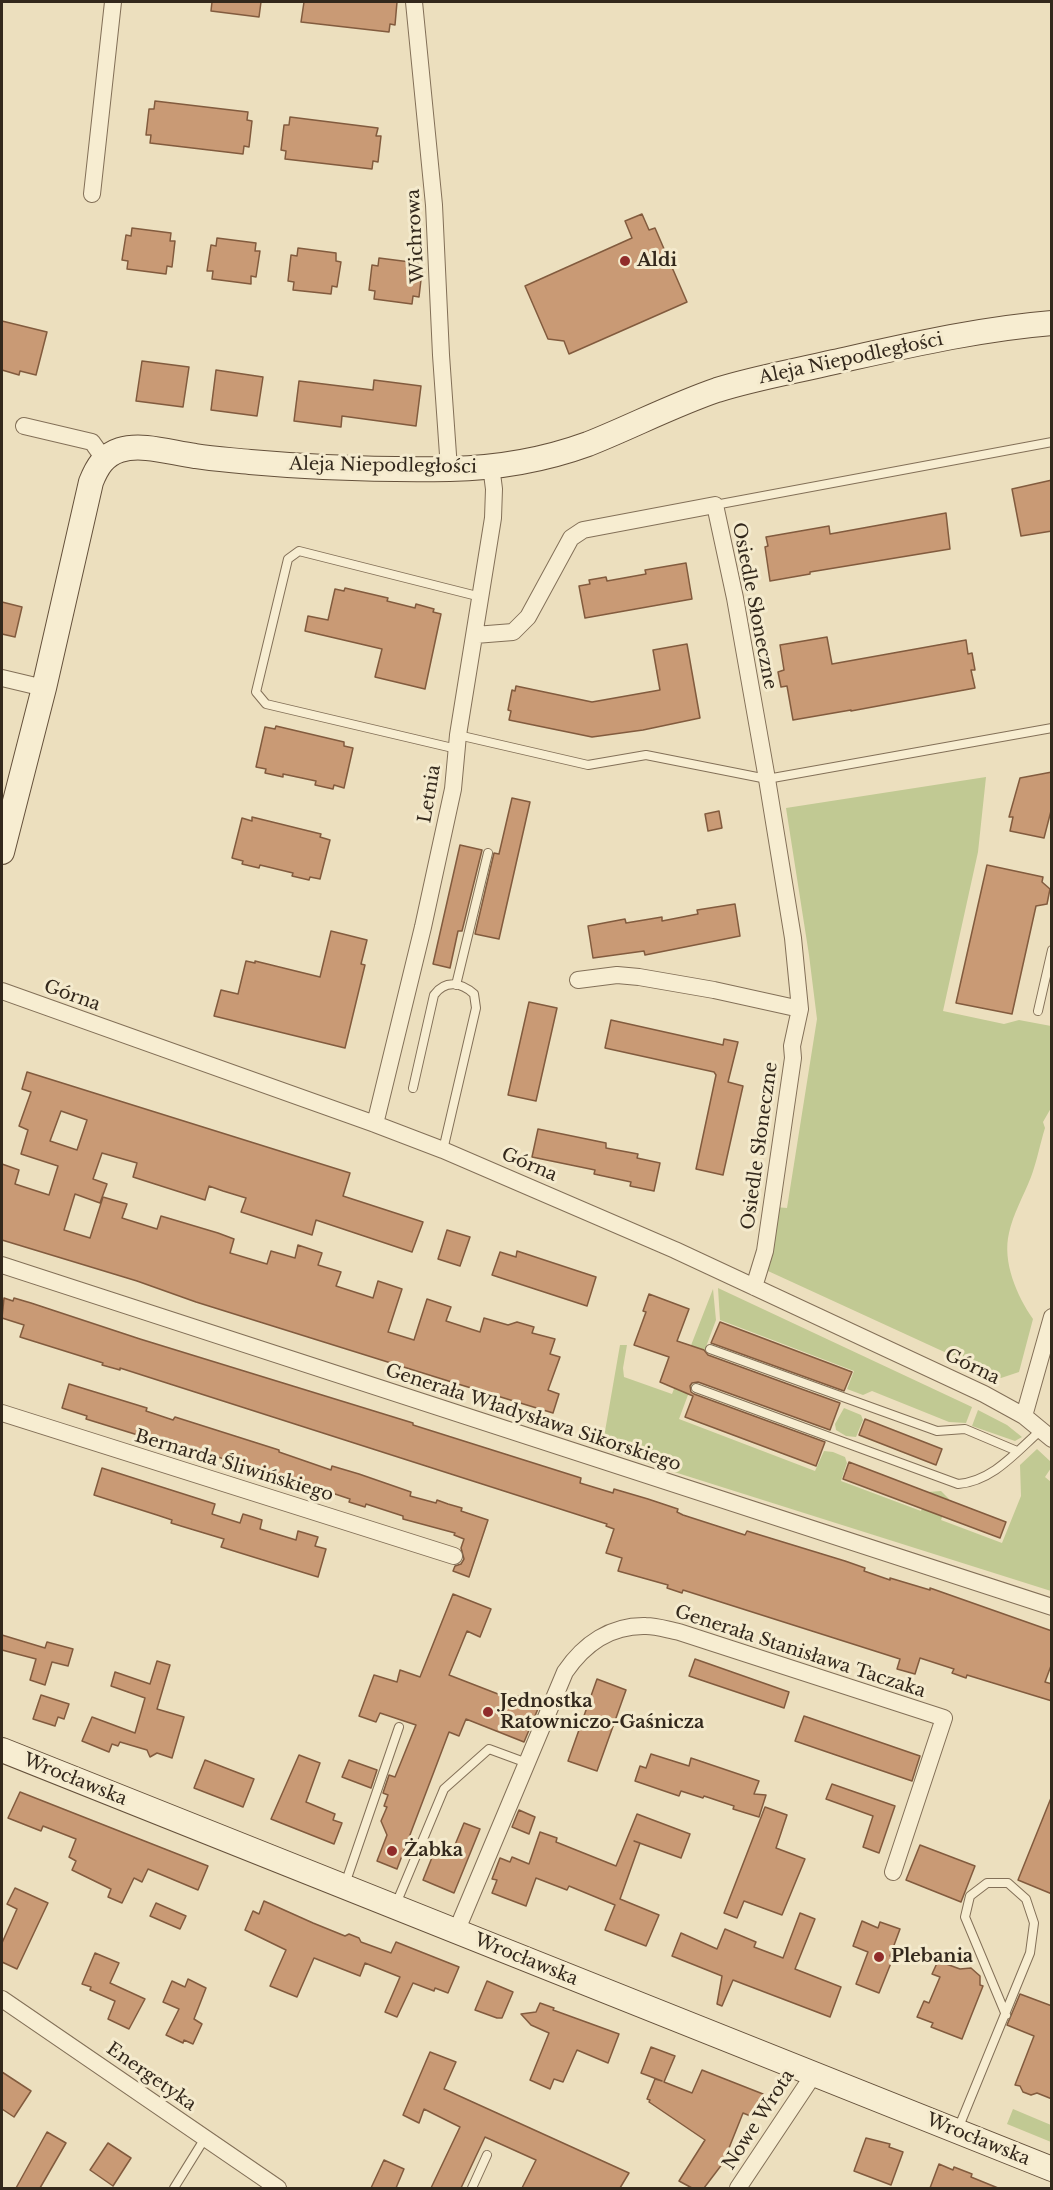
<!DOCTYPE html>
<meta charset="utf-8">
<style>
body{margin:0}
#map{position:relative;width:1053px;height:2190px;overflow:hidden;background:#ecdfbe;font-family:"Libre Baskerville",serif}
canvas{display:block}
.frame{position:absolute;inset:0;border:3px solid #33281c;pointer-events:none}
</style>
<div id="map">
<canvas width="1053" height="2190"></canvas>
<div class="frame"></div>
</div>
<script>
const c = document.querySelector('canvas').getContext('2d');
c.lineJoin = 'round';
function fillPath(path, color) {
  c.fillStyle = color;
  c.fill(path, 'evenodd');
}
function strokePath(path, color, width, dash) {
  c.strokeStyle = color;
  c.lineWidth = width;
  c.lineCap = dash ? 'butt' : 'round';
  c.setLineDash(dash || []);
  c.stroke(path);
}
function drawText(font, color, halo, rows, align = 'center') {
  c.font = font + ' "Libre Baskerville",serif';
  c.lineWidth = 6;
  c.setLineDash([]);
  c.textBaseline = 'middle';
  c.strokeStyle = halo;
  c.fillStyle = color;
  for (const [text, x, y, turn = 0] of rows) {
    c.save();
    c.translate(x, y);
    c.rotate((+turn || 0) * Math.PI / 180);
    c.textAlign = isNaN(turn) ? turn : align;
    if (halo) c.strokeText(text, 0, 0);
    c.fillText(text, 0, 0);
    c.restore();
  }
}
fillPath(new Path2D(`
 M986,777L978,852L943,1011L1004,1024L1019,1020L1051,1026V1108L1043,1122L1045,1128C1040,1144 1037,1161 1031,1177C1024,1195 1013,1214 1009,1233C1002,1262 1017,1296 1033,1319L1019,1372L1001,1378L768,1271L775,1207L787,1208L817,1019L809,955L786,808Z
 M718,1288L972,1407L966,1423L949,1422L872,1391L863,1395L847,1389L854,1371L720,1320Z
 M713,1289L716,1320L679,1419L815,1471L824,1451L833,1452L845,1457L847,1463L841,1481L921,1511L928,1492L941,1491L949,1499L941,1520L1002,1543L1021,1496L1020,1465L1037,1449L1051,1462V1468L1045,1477L1051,1482V1591L611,1452L605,1445L604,1437L620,1345H627L623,1368L624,1377L672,1394Z
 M844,1408L861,1415L863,1420L856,1437L846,1436L836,1430L835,1424Z
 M978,1410L1007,1425L1022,1437L1015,1441L972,1426Z
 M1013,2109L1051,2125V2142L1007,2124Z`), '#c1c993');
const building = new Path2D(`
 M212,2H261L259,17L211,11Z
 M304,2H397L395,25L390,24L389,32L301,22Z
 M155,101L248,112L247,120L252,121L249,147L244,146L243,154L150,143L151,135H146L149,109H154Z
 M290,117L378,128L376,136H381L378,162L373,161L372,169L285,159L286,151L281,150L284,125H289Z
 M642,214L649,230L655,228L687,302L569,354L564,341L548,339L525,286L632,238L625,221Z
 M132,228L171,233L170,241H175L172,267L167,266L166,274L127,269L128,261L122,260L126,235L131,236Z
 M217,238L256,243L255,251H260L256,277L251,276V284L212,279L213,271H207L211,245L216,246Z
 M298,248L336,253V261L341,262L337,287L332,286L331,294L293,290L294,282L288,281L291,255L297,256Z
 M379,258L418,263L417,271H422L419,297L413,296L412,304L374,299L375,291L369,290L372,265L378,266Z
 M2,321L47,332L36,375L20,371L19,375L2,370Z
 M142,361L189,367L183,407L136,401Z
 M216,370L263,377L257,416L211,410Z
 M374,380L421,386L416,426L342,416L341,427L294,421L299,381L373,390Z
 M1052,480V531L1021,536L1012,489Z
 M946,513L950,549L810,572V574L770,581L765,547L768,546L766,537L829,526L830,534Z
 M686,563L692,599L585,618L579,586L590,584L589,580L606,577L607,581L646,574L645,570Z
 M345,588L388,598L387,601L415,608L416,604L434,609L433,612L441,614L425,689L375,677L382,649L305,631L308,616L328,620L335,589L344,591Z
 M2,602L22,607L15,637L2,634Z
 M827,637L832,664L966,640L968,654L972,653L975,670H971L975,688L851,711V710L793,720L787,686L781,687L778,672L784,670L780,645Z
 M687,644L700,718L643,730L592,737L509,720L511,711L508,710L512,690L515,691L516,686L592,702L660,690L653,650Z
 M276,726L344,742V746L353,748L344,788L334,785L333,789L315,785L316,781L283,774V777L265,773L266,769L256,767L265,727L275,729Z
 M1052,772V807L1044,838L1010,831L1013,817H1009L1020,778Z
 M512,798L530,802L499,939L475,934L494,853L499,854Z
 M719,811L722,828L708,831L705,814Z
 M252,817L321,834L320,837L330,840L320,879L310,877L309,880L292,876L293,873L260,865L259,868L242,864L243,861L232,858L242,818L252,821Z
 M460,845L482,850L462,931H458L450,968L433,964Z
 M987,865L1043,877L1042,882L1050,889L1047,904L1036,906L1012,1014L956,1003Z
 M735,904L740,936L645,955L644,951L593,958L588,926L625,919L626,923L662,917V921L698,914L697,910Z
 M331,931L367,940L361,964L365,965L345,1048L214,1016L221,990L238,994L246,961L255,963V961L320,977Z
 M529,1002L557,1008L536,1101L508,1095Z
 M611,1020L723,1045L724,1039L738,1042L728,1082L743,1086L723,1175L696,1169L716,1075L714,1072L605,1048Z
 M27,1072L350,1173L343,1196L423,1222L412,1252L316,1220L312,1235L241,1212L246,1198L223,1191L209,1186L205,1200L133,1177L137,1163L102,1153L93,1179L107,1184L100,1203L75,1194L64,1230L90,1238L103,1197L127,1204L122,1218L157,1229L161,1216L218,1233L234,1239L230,1253L267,1264L271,1251L295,1258L298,1245L322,1253L318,1265L341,1272L336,1286L373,1298L378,1281L402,1289L388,1332L414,1340L427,1299L451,1307L446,1321L480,1332L484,1318L508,1325L517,1322L534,1327L532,1333L555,1339L550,1354L560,1357L548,1390L559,1394L553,1413L458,1384L196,1302L137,1281L2,1240V1164L19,1170L15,1184L49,1195L58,1166L21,1154L28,1130L19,1126L31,1092L22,1089ZM61,1111L87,1120L77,1150L50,1141Z
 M538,1129L606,1143V1148L638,1154L637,1158L660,1163L654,1191L630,1186L631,1182L594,1174L595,1170L532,1157Z
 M447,1230L470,1237L460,1266L438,1259Z
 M517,1251L596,1277L587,1306L492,1275L500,1252L516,1257Z
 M649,1294L689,1309L677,1341L704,1350L708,1355L840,1403L830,1430L698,1382L692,1383L690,1386L691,1392L694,1394L825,1442L816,1466L685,1417L693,1396L660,1382L669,1357L634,1345L646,1312L643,1311Z
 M4,1298L13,1301L14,1298L31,1303L140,1339L413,1423V1425L581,1478L580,1483L613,1493L614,1489L648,1499L678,1509L677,1512L683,1515L745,1535L747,1531L845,1561L865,1568L864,1571L890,1580V1578L930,1590V1588L1052,1631V1663L1045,1682L1052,1684V1701L967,1675L966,1678L952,1673L954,1669L920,1658L915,1674L897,1669L900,1659L683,1590L682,1593L667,1588L668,1585L618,1571L622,1558L606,1553L614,1529L606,1526L607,1524L120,1368V1370L102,1365L103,1363L20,1337L24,1325L2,1318Z
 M720,1322L852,1372L844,1391L711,1343Z
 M69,1384L147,1408L146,1411L173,1420L175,1417L279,1450V1452L331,1470L332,1466L359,1474L411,1492L410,1496L436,1503L437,1500L448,1504L462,1508L461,1511L488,1520L469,1577L453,1571L455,1566L461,1564L464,1559L461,1548L464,1539L454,1535L455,1533L403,1519V1516L366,1504L365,1507L349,1502L350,1499L314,1487L313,1491L244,1469L245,1466L209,1454L208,1456L191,1451V1449L155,1437L154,1440L86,1419L87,1416L62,1408Z
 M865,1419L942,1449L936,1465L859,1435Z
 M849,1462L1006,1522L1000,1538L843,1479Z
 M102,1468L215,1504L212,1514L240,1523L243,1514L253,1517L262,1520L260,1529L296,1540L298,1531L318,1537L315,1546L326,1549L318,1577L221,1547L224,1539L171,1523L172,1520L157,1515L94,1495Z
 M453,1594L491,1609L480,1637L467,1631L449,1675L516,1701L518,1696L540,1704L524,1742L466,1719L459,1736L449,1732L397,1869L377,1861L387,1835L381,1821L387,1807L384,1806L388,1795L383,1793L389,1775L395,1777L416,1725L380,1713L376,1722L359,1716L374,1675L397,1682L400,1670L420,1677Z
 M2,1635L45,1648L47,1642L73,1649L68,1666L52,1662L45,1685L30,1680L36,1659L2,1650Z
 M695,1659L789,1692L784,1708L689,1676Z
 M157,1661L170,1665L157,1709L184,1717L172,1758L157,1753L150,1757L147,1750L120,1742L118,1746L112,1744L109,1752L82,1741L92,1717L135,1733L145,1698L111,1686L115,1672L150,1684Z
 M597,1679L626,1690L597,1771L568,1761Z
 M41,1695L69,1704L64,1719L58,1717L55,1726L33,1719Z
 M804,1716L920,1756L912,1781L795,1741Z
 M651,1754L689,1766L691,1758L759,1781L754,1794L766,1795L759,1817L733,1809L734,1806L704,1796L703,1798L681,1791L679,1796L635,1781L640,1766L646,1768Z
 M299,1755L320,1763L306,1802L335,1814L333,1820L342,1823L334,1844L271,1819Z
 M205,1760L254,1779L243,1807L194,1788Z
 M349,1760L377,1770L371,1788L342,1777Z
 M832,1784L895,1806L879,1853L863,1847L873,1816L826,1799Z
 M20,1792L208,1866L198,1890L148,1869L142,1882L134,1878L122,1903L108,1897L111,1889L72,1870L76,1861L69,1857L76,1839L43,1826L41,1831L8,1818Z
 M1051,1798L1052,1799V1894L1018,1880Z
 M765,1807L787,1815L776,1848L805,1859L782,1915L744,1901L737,1918L724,1913Z
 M519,1810L535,1817L529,1834L512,1827Z
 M637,1814L690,1834L681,1858L634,1841L640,1843L620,1899L659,1915L646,1946L605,1930L615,1905L569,1886L567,1890L536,1878L526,1906L492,1893L497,1880L492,1879L500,1858L510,1862L512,1857L529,1864L540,1832L557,1838L556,1842L616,1866Z
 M464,1823L480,1829L454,1893L423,1880L435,1850L450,1857Z
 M920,1845L975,1866L961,1902L906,1880Z
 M15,1888L48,1903L17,1969L2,1962V1943L17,1909L7,1904Z
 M264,1901L313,1923L345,1936L349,1934L359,1938L361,1942L391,1953L396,1942L459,1967L448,1993L435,1988L434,1991L413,1983L397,2017L385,2012L400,1977L365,1963L360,1976L314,1958L297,1997L270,1986L286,1950L245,1930L253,1911L259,1914Z
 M156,1903L186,1916L180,1929L150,1916Z
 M800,1913L815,1919L795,1969L841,1987L830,2017L733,1980L722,2006L717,2004L722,1976L672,1956L681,1933L717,1949L725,1929L756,1942L754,1947L783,1958Z
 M862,1921L878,1928L880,1922L900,1929L890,1956L893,1958L879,1993L856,1984L868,1952L853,1946Z
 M95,1953L119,1963L110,1983L145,1999L129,2029L108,2019L115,2001L90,1990L91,1987L82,1984Z
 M938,1961L960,1969L971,1968L980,1976V1985L983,1986L962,2039L931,2027L933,2023L917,2017L924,2001L929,2003L940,1977L932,1974Z
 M188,1979L206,1988L194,2019L202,2024L193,2044L184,2040L183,2043L166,2035L179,2009L163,2002L172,1981L185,1987Z
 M487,1981L513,1992L502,2018H497L475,2010Z
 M1020,1994L1052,2006V2099L1037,2093L1031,2095L1023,2092L1020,2086L1015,2085L1034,2036L1007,2025Z
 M540,2003L554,2008L553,2010L619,2034L608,2063L577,2050L563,2082L554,2079L550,2089L530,2080L549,2033L531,2025L521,2014L536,2012Z
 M651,2047L675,2056L664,2082L692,2093L702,2070L763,2094L753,2117L743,2113L723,2163L704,2188H692L679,2181L705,2140L649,2102L650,2100L647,2099L655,2079L662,2081L641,2073Z
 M430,2052L456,2062L444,2089L629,2173L620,2188H522L536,2160L485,2137L461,2188H431L460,2127L424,2109L419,2123L403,2115Z
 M2,2072L31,2091L14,2117L2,2109Z
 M47,2132L66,2143L40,2188H16Z
 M866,2138L890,2144L889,2147L903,2152L891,2185L854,2171Z
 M108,2143L131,2158L113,2186L90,2170Z
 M384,2160L404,2169L396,2188H371Z
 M939,2164L953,2170L954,2167L972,2174L971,2177L998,2188H930Z`);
fillPath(building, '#c99a75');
strokePath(building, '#825b3e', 1.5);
const lane = new Path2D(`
 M715,505L1052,442
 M458,735L588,765L646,755L767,779L1052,728
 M457,749L266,704L256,692L288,559L299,551L481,597
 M456,985L488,853
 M1038,1011L1052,950
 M413,1088L434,995C445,980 461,982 474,994L476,1008L443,1150
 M710,1349L937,1431L965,1429L1017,1451
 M696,1388L958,1484C993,1481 1016,1452 1041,1430
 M345,1884L399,1727
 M396,1904L444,1789L489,1749L527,1763
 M958,2129L1030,1953L1034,1923L1026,1899L1008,1883H987L970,1896L965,1917L1006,2015
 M174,2188L205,2138
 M472,2188L487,2155`);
const street = new Path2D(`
 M414,2L434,205L441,355L449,469
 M92,194L113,2
 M24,426L92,442L104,459
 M475,635L513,632L528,617L571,538L583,530L715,505L735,598L767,779L793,938L800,1009
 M2,678L44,688
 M578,980L617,975L639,977L714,990L800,1009L792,1046L793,1058L765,1251L754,1287
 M2,991L375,1124L443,1150L675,1250L984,1394L1024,1416L1052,1439
 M375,1124L423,927L453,789L458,735L493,518L494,489L491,466
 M2,1265L1052,1607
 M2,1413L454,1556
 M1024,1416L1052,1317
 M456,1932L565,1672C584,1644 611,1625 646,1626C657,1626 668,1630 679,1632L944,1718L893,1872
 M2,1999L278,2188
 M738,2188L814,2074`);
const secondary = new Path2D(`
 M2,852L44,688L91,482C97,467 104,455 120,450C142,443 172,453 195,456C213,459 231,460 250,462C316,468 383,470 450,469C497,468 544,460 588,444C631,427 673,405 717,390C755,378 796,371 834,362C906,346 978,329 1052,323
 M2,1750L1052,2169`);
strokePath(lane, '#837058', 10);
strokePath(street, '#837058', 18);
strokePath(secondary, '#65513b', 26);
strokePath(lane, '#f7edd1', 8);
strokePath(street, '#f7edd1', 16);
strokePath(secondary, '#f7edd1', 24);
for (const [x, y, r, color] of [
 [625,261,6,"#902c2a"],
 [488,1712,6,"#902c2a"],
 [392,1851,6,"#902c2a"],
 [879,1957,6,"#902c2a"]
]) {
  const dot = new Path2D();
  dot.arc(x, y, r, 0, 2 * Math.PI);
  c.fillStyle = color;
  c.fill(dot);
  strokePath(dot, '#f4eacd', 2);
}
drawText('18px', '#33281c', '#f4eacd', [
 ["Wichrowa",416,236,-93],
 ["Aleja Niepodległości",851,359,-12],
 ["Aleja Niepodległości",383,466,1],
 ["Osiedle Słoneczne",754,606,79],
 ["Letnia",430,794,-80],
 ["Górna",72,996,20],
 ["Osiedle Słoneczne",760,1146,-82],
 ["Górna",529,1165,23],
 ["Górna",972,1367,26],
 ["Generała Władysława Sikorskiego",533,1418,18],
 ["Bernarda Śliwińskiego",234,1466,17],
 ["Generała Stanisława Taczaka",800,1652,18],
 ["Wrocławska",75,1780,22],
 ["Wrocławska",526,1960,22],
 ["Energetyka",151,2077,35],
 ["Nowe Wrota",759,2120,-57],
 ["Wrocławska",978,2140,22]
]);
drawText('bold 18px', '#33281c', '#f4eacd', [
 ["Aldi",637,261],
 ["Jednostka",500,1702],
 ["Ratowniczo-Gaśnicza",500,1723],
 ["Żabka",404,1851],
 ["Plebania",891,1957]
], 'left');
</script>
